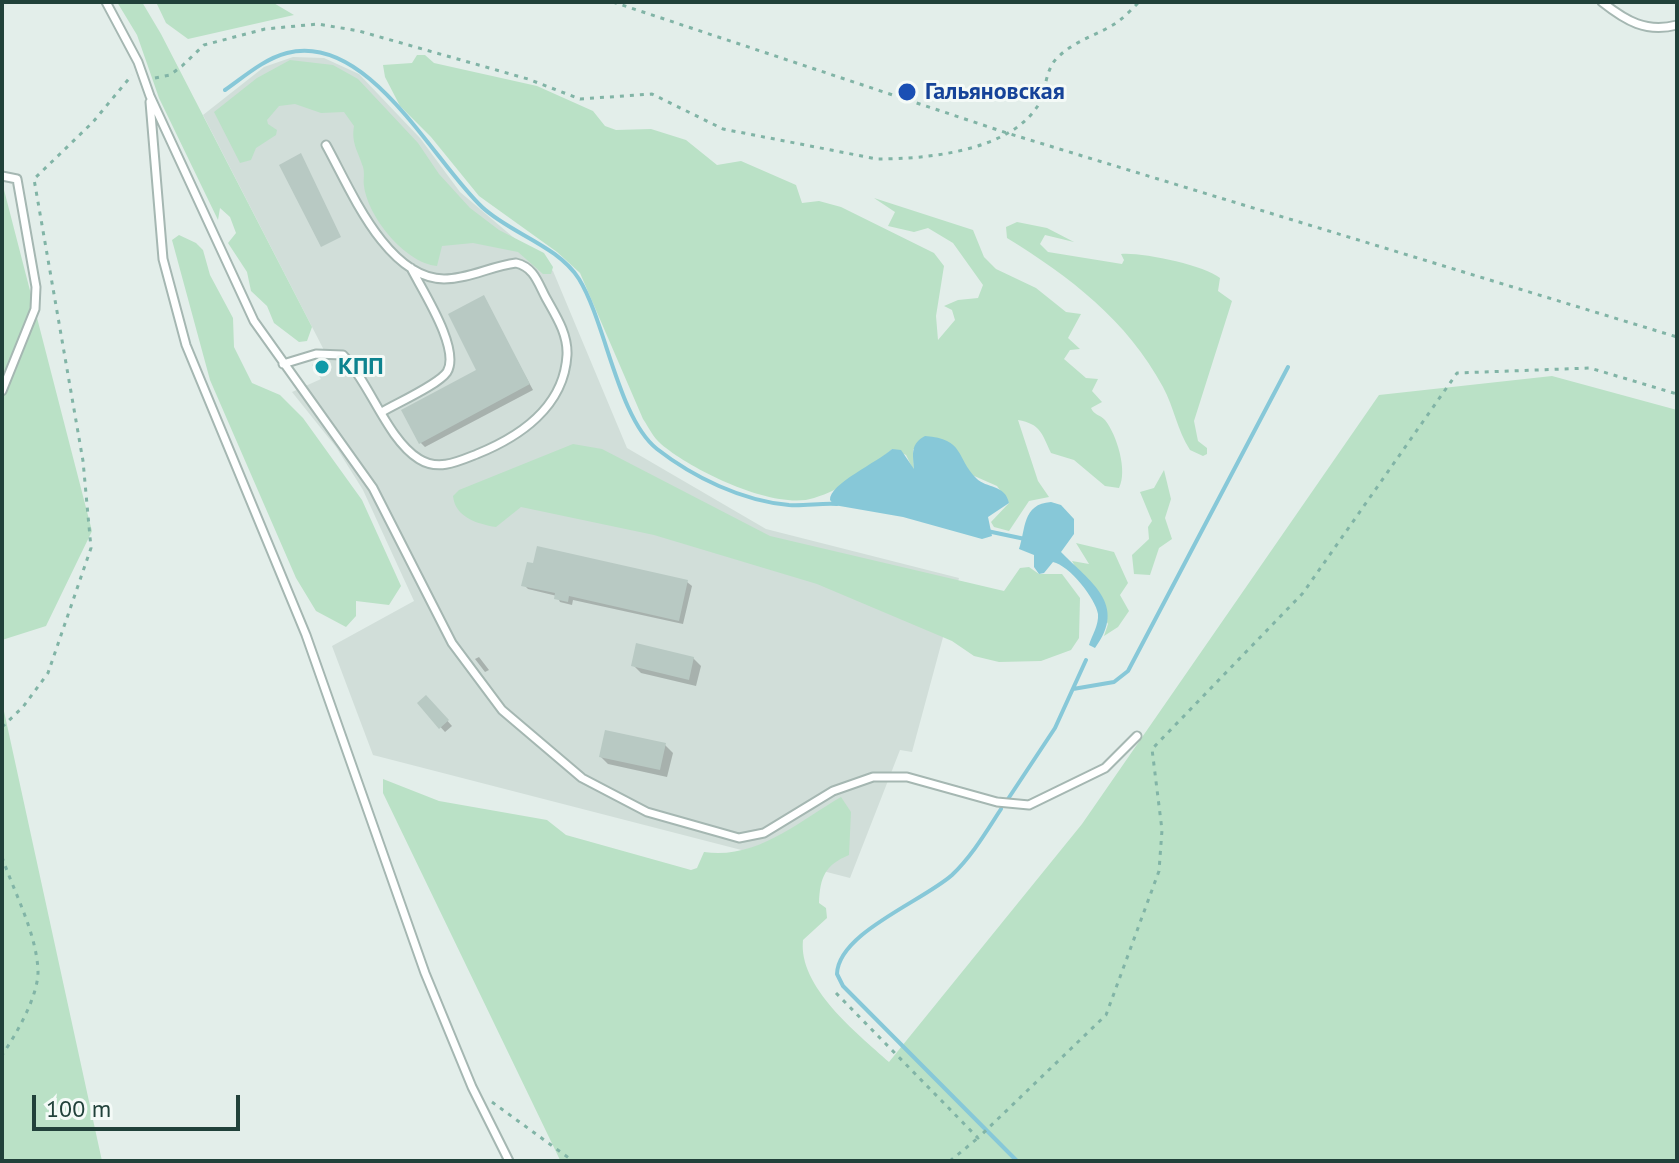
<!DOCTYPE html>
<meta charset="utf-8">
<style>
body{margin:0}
#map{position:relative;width:1679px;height:1163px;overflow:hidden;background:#e3eeea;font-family:"PT Sans",sans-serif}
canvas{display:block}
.frame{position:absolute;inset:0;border:4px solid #21413a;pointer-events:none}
.scale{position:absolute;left:32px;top:1095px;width:208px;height:36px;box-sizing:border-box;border:4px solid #21413a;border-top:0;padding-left:10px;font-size:24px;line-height:28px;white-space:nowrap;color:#21413a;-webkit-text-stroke:6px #f4faf7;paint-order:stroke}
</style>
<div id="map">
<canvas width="1679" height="1163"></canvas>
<div class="frame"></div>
<div class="scale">100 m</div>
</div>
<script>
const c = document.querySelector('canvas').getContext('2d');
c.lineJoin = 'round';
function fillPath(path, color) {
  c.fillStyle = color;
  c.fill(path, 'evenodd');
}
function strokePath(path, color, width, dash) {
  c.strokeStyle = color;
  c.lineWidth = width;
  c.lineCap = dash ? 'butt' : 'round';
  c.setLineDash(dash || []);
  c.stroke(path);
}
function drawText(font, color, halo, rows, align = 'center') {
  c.font = font + ' "PT Sans",sans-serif';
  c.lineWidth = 6;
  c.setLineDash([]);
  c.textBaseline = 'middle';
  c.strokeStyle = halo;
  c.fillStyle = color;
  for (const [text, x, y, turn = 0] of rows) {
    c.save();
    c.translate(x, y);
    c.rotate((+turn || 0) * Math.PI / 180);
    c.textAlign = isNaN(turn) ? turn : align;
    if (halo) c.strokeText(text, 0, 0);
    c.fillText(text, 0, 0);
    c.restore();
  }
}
fillPath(new Path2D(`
 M293,57L324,58L359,74L420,138L460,192L553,271L627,448L766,529L959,578L912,752L900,750L850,878L373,755L332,646L414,601L363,490L336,447L292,392L321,379L312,365L327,356L203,115L264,67Z`), '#d1ded9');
fillPath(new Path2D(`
 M117,2H142L161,34L312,327L307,341L299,342L274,323L267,306L251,291L247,272L228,243L236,233L230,217L220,208L218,220L159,98L137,35Z
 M156,2H272L294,15L188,39L166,23Z
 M417,55H425L434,63L537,86L593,111L605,126L616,130L651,129L686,140L717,165L741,161L796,185L802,203L819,201L841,207L934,253L944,266L936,316L938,340L955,320L952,310L944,306L958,300L978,298L983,285L953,243L928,228L914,232L888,226L895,212L874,198L973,230L984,257L996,269L1036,288L1066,312L1081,314L1068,338L1080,349L1070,350L1064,359L1086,378L1098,379L1092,391L1102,402L1091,408C1094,415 1099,414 1105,420C1117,435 1128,471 1119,488L1105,486L1074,460L1051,453C1042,434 1041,424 1018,420L1038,481L1049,497L1029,501L1009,531L994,527L991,522L1009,503L997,486L913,449L914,471L906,455L892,449C872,468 841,490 814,498C775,511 691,470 661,444C653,437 649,428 643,419L580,273L557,252L479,196L431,137L400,106L385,77L383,65L412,63Z
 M290,60L333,65L358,79L418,143L439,174L470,208L499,230L544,253L553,267L551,274H543L518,252L473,243L442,246L437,266C405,263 368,217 364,186C363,179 365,174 363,167C358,151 351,143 354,126L344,112L321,113L295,104L279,106L267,120L268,124L277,130L276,135L256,148L251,160L240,163L214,112L257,78Z
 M2,182L92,531L46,626L2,640Z
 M1017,222L1047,228L1074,242L1045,235L1040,244L1048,252L1122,264L1124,260L1121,254C1141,252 1204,265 1220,278L1218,291L1232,301L1194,421L1198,441L1207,448V454L1203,456L1190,450C1177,430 1174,407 1163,387C1127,320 1070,277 1007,238L1006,227Z
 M179,235L196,243L203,250L210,275L233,318L234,347L252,383L280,395L303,418L362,500L401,586L389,605L356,601V616L346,627L316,611L296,578L210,380L172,240Z
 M1552,376L1677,410V1161L560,1160L383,793V779L439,801L547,820L566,835L691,870L697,868L704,852C756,860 798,822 841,797L851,812L849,855C825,865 820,877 819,903L826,908L827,918L803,940C798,987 857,1033 889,1062L1082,824L1379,395Z
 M573,444L602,449L770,536L1004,591L1020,568L1029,567L1039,574H1062L1080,598L1079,638L1071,650L1041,661L999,662L974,656L952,641L817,584L654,535L521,507L496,527C477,524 455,517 453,496L459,490Z
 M1164,470L1171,499L1165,518L1172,539L1159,548L1150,575L1134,574L1132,555L1149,539L1148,527L1152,521L1140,492L1154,488Z
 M1076,543L1114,552L1128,583L1120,595L1129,611L1118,627L1104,636L1108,624L1072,561L1089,564Z
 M2,702L102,1161H2Z`), '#bae1c6');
fillPath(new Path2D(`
 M925,436C965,439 956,458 976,478C987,489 1005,484 1009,503L988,517L992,536L982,539L903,517L834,505L830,500C829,484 878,462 892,449L901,450L914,469C913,454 910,444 925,436Z
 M1051,502L1061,505L1074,519V534L1061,552C1090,582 1128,604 1095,648L1089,645C1092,635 1099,625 1098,614C1096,599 1069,565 1053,562L1044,573L1039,574L1034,567V555L1019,549C1026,529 1022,504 1051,502Z`), '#87c8d8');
fillPath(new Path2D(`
 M483,298L533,390L425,447L420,442L479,371Z
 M687,582L692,586L683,624L573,600L572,605L560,602L557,596L528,589L524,585Z
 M479,657L489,670L485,672L475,659Z
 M693,658L701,666L696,686L641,673L633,665Z
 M426,697L452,726L445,732L419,703Z
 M665,745L673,753L667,777L608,764L601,757Z`), '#0003');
strokePath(new Path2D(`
 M225,90C245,76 264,59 287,53C368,32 433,161 482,207C511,234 557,245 579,279C606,323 618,418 657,449C693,477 742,501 789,505C805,506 821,503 837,504
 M987,531L1025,539
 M1073,689L1114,682L1128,671L1288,367
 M1008,799L1055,728L1086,660
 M1001,809C986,832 972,856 952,875C923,901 838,933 837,974L843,986L1017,1161`), '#87c8d8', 4);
fillPath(new Path2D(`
 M301,153L341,237L321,247L279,165Z
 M484,295L530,384L419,444L401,410L476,370L448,314Z
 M537,546L688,580L679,621L569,596L568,602L554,599L555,593L521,586L527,562L533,563Z
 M636,643L694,657L689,680L631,666Z
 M426,695L449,720L439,729L417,703Z
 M605,730L666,743L660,770L599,757Z`), '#b8c9c3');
const service = new Path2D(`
 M106,2L138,62L150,96L254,321L373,488L452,643L502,710L582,778L647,812L739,838L764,833L833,791L873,777H907L997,802L1029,805L1105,768L1137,736
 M1602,2C1626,21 1646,33 1677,25
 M150,102L163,259L186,345L306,635L425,973L472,1087L509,1161
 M2,176L17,179L36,287L35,309L2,391
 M283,364L316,354L343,355C370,383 387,439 419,459C438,471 457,462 477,454C519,437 564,407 567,355C568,334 556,316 546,298C538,283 534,267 516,263C491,266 469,279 444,279C386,278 350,188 326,145
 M382,412C397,403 438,385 447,372C461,349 422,290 411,268`);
strokePath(service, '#a5b7b2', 11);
strokePath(new Path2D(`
 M613,2L1007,133L1677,337
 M155,78L170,75L182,66L204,45L265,29L318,24L359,31L528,79L580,99L652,94L723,129L877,159C925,159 1007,152 1037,107C1047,92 1044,70 1058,57C1075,41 1092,37 1111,26C1121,21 1131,10 1139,2
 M2,727L23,707L48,673L91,548L83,461L34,179L93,122L132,75
 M2,772V800
 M2,857C14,892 36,932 38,970C39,995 16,1035 2,1055
 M836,993L978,1138L1106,1015L1159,871L1162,830L1152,749L1303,593L1457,373L1590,368L1677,394
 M492,1102L573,1161
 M950,1161L978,1138`), '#81b4a6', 3, [4, 6]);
strokePath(service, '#fff', 7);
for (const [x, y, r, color] of [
 [907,92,10,"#1a4fb4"],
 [322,367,8,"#0f9aa8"]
]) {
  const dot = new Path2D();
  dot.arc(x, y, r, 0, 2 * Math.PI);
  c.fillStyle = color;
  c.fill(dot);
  strokePath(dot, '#f4faf7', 3);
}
drawText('bold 24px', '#164399', '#f4faf7', [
 ["Гальяновская",925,92]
], 'left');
drawText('bold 24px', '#0d838f', '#f4faf7', [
 ["КПП",338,367]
], 'left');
</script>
